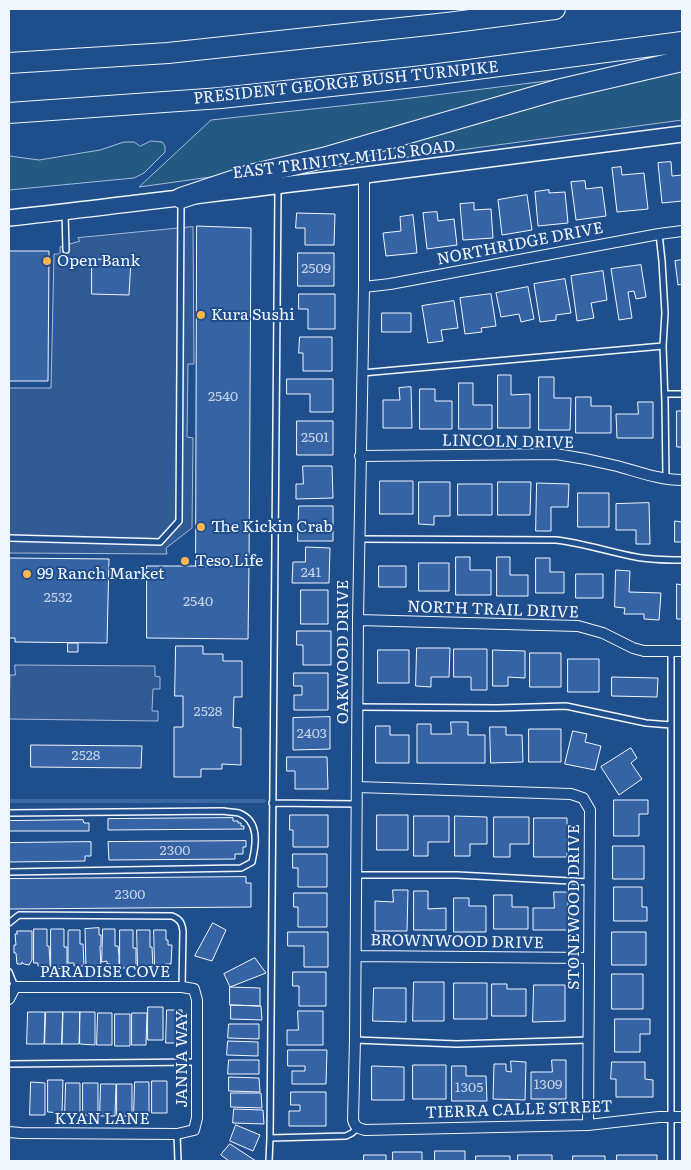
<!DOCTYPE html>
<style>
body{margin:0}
#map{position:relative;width:691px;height:1170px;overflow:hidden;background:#1f4e8c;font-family:Literata,serif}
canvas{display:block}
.frame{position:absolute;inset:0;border:10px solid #f2f6ff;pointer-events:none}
</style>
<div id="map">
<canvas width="691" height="1170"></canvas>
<div class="frame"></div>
</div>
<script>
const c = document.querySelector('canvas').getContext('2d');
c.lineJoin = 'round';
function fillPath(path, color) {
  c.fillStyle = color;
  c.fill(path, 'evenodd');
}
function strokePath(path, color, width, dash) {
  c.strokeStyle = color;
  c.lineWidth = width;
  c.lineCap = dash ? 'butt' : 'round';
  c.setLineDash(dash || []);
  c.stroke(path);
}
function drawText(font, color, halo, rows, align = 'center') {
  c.font = font + ' Literata,serif';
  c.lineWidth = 4;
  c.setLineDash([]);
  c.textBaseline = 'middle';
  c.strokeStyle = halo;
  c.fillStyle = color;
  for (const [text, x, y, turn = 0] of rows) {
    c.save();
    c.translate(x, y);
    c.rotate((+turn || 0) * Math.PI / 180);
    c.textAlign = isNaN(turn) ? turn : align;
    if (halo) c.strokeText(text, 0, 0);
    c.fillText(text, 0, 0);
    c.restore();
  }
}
const green = new Path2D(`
 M682,71V120L290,173L547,100Z
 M579,77L225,175L139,187L211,120L395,100Z
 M151,141L162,142L165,146V152L144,173L134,178L9,190V156L39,160L100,150L124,142H134L140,146Z`);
fillPath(green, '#245a82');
strokePath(green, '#a8bbd7', 1);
const parking = new Path2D(`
 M193,227L194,364H188L187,437L193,438L192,528L166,548L167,554L9,553V388H51L54,254H60V247L80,241L78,238Z
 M15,665L155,666V676L160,677V689H153L152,711H158V721L9,719L10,675H15Z`);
fillPath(parking, '#305b95');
strokePath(parking, '#a8bbd7', 1);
strokePath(new Path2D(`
 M9,801H264`), '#3b69a3', 4);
const building = new Path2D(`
 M671,162L672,176L682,175V201L662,203L658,163Z
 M621,167L622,175L644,173L648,209L617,212L612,168Z
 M585,181L586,189L602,187L606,216L576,220L571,182Z
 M549,190V193L565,192L568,223L538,226L535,192Z
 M527,195L532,230L502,235L498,200Z
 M474,203V210L491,209L493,238L463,240L460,204Z
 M437,212L438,221L454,219L457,245L427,249L423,213Z
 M297,213L335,214L334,245H305V228H296Z
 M413,215L417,253L386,256L383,233L401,231L400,217Z
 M197,226L251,228L249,566H196Z
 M9,251H49L48,381H9Z
 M298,253H334V286H298Z
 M92,259L131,260L129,295L92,294Z
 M682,260V284L678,285L675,261Z
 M641,265L646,297L636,299L634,291L628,292L632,318L619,320L611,269Z
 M603,271L607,300L591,303L594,318L577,321L571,276Z
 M565,279L571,313L556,315V320L540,322L534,284Z
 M528,287L534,319L521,322L519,314L501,317L496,293Z
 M299,294H335V329H308V309H299Z
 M491,294L496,326L481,328L482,332L465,334L460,298Z
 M454,301L458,328L441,330L443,341L428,343L422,306Z
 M382,313H411V332H382Z
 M300,337H332V371H303V353H299Z
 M498,375H511V395L530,394V428H498Z
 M539,377H554V398H571L570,430H539Z
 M287,379H333V412H310V394H287Z
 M459,383H473V405H492V429H459Z
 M411,387L412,428H383V400H400L399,388Z
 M420,389H435V401H452V429H420Z
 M576,397H591V406H611V433H576Z
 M638,402H653V438H617L616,414H638Z
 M677,411H682V447H677Z
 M297,421H333V455H297Z
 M303,466H332L333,498L296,499V484H303Z
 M380,481H413V514H380Z
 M419,482H450V516H434V525L419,524Z
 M498,482H531L530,515H498Z
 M537,483L569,484L568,507H551V531H536Z
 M458,484H492V515H458Z
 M578,493H609V527H578Z
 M649,503L650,544H636V530H616V504Z
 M299,506H333V541H298Z
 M675,521L682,522V542H675Z
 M306,547L330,548L329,583H292L293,562H305Z
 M456,557H470V570H491V595H456Z
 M497,557H510V575H528V596H497Z
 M9,558L109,559L107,643L15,642V638H9Z
 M536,558H550V572H564V593H536Z
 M419,563H449V591H419Z
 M147,566H249L248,639L147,638Z
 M379,566H406V587H379Z
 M616,570L630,571L629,592L661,593L659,620L644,619V614H624L625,608L615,607Z
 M576,574H603V598H576Z
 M677,584L682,585V619H677Z
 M301,590H328V624H301Z
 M297,631H331V665H303V645H297Z
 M68,643H78V652H68Z
 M176,646H203V654H223V661H242V697H234L233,727L241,728V765L222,764V769H201V777H174V727H183V696H175Z
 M417,648H450L449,677H431V687L416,686Z
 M454,649H487V690H471V677H454Z
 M378,650H409V683H378Z
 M493,650L525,651V678L508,677V686H493Z
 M530,653H561V687H530Z
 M568,659H599V692H568Z
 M294,673H328V710H294V695H302V686H294Z
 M612,677L658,678L657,697L612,696Z
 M330,717V749L293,750V718Z
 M451,722H468V735H485V763H417V724H431V734H451Z
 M376,726H390V735H409V763H376Z
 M490,727H506V735H522L523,762L491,763Z
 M529,729H561V762H529Z
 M573,731L587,734L585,742L601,746L595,770L565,764Z
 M31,745L142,746L141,768L31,767Z
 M631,748L637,758L631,763L642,779L619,795L601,767Z
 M287,757H327L328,789H295V771H287Z
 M614,800H648V814H639V836H614Z
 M290,815H328V847H293V830H290Z
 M377,815H408V850H377Z
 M414,816H449V842H428V856H414Z
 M455,816L487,817V844H470V856H455Z
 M494,817H529V844H510V857H494Z
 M233,818V821H238V823H241V826H244V829L108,830V819Z
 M534,818H567V857H534Z
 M83,820L84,823H89V831H9V821Z
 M246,841V847H243V854H235V859L109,860L108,842Z
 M91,842V856H85V861L9,862V843Z
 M613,846H644V879H613Z
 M293,854H327V887H298V868H293Z
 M246,877V883H251V907L9,909V879Z
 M614,887H642V907H647V921H614Z
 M393,890H408L407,931H375V901L393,902Z
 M414,891H428V909L446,908V930H414Z
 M554,892H568V930H533V908H554Z
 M294,893H327V927H298V907H294Z
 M494,895H512V907H528V929H494Z
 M454,898H469V906H486V932H454Z
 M213,923L226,930L212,961L195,956Z
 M99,928V935H101V946H100L101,968H86L85,929Z
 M34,929H47V946H49L50,962V966L47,969H43L41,966H38V963H34Z
 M51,929H64V947H67V969L51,968Z
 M103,929H115V946H118L119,956V965L116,968H112L110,964H107V961L102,962Z
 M69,930H80V944H83L84,966H74V963H68V932Z
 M120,930H133V948H136V968H130V967H129V968H120Z
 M137,930H150V947H152L153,968H147V966H146V968H138Z
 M154,930H166V940H168V945H172L171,964H166L163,965V967H155Z
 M17,931H32V960L29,965L24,964L22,962V964H17L16,953H14V945H16L15,934H17Z
 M288,932H328V967H304V946H288Z
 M612,932H646V965H612Z
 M255,958L266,973L230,987L224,974Z
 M293,972H326V1006H299V986H293Z
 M612,974H643V1009H612Z
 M414,982H444V1021H413Z
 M454,983H487V1019H454Z
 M492,984H507V989H526V1016H492Z
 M534,985H565V1021L533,1022Z
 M230,987L260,988V1006L230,1005Z
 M374,988H406V1022L373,1021Z
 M231,1005L261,1006L262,1020L231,1019Z
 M148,1007H163V1040H148Z
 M167,1010H182L181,1043H166Z
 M298,1011H323V1045H287V1030H298Z
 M28,1012H45L44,1044H27Z
 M46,1012H63L62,1044H45Z
 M63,1012H80L79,1044H62Z
 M80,1012H95V1045L80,1044Z
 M98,1013H112V1045H97Z
 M132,1013H147L146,1045H132Z
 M115,1014H130V1046H115Z
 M615,1019H650V1034H640V1052H615Z
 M229,1024H259V1039L228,1038Z
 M228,1041L258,1042V1056L227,1055Z
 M288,1050H327L326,1084H292V1071H305V1066H288Z
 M229,1060H259V1074H228Z
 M552,1060H566V1099H531V1072H552Z
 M511,1061L526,1062L525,1100L493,1099L494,1064H506V1071L511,1072Z
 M612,1062H645V1079L653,1080V1097H616V1079H611Z
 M413,1065H446V1099H413Z
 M372,1066L404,1067V1100H372Z
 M452,1066H466V1076H486L487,1101H452Z
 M229,1077L259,1078L260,1092L229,1091Z
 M48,1080H63L62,1113L48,1112Z
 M152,1081H167V1113H152Z
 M31,1082L45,1083V1115H30Z
 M135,1082H149V1114H134Z
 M66,1083H80V1115H65Z
 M83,1083H98V1115H83Z
 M101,1084H116L115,1116H100Z
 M117,1084H132V1116H117Z
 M291,1092H326V1126H289V1111H300V1105H291Z
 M231,1093H261L262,1108L231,1107Z
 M234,1109L263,1110L264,1124L233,1123Z
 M236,1125L260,1135L253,1151L230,1141Z
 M230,1144L256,1161H229L221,1155Z
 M435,1151H465V1161H435Z
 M393,1152H422V1161H393Z
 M364,1155H386V1161H364Z
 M518,1155H552V1161H518Z
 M617,1155H657V1161H617Z
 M476,1156H510V1161H476Z
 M573,1156H605V1161H573Z`);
fillPath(building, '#3563a3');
strokePath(building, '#f2f6ff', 1);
const service = new Path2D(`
 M278,189L270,1138L346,1136L352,1133L357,1128
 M65,212L66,250
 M663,346L665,402L666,478
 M362,373L663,346L665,313L662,261L659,234
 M665,394H682
 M9,538L160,542L179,521L181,203
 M360,539L556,540C583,543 609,552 636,557C651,560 667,560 682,560
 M358,707L497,708L566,706L646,723L671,725
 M272,803L357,804
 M9,813L223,811C228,812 234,812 239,813C260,821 256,845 252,862L241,868L9,872
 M356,875H457L589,882
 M9,923L19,915L172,916C180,919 182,923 183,931L182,987
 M9,972L15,987
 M355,1040L457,1044L588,1040
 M9,1064L197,1062
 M177,1134L178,1161
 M269,1161L270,1138
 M671,1161V651`);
const minor = new Path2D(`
 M364,176V287L358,620L355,1040L353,1120C355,1127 358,1128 365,1130L588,1125L659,1117H682
 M364,287L390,284L659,234L682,231
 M360,456L556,454C577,457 597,461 617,466C639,472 660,480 682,480
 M358,620L578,626L603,633L633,648L644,651H682
 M357,787L571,794L583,798L590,810L588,1125
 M356,956L589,958
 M9,999L15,987H182L194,989L197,1000V1118L194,1130L177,1134L21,1133L9,1132`);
const secondary = new Path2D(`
 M9,218C109,207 208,194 308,182C433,167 558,151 682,134`);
const motorway = new Path2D(`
 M9,63L168,53L447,23L555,9
 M9,113L221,98L423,76L682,42
 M181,198L250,175L323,158L557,90L682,61`);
strokePath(service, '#f2f6ff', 8);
strokePath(minor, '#f2f6ff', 12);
strokePath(secondary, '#f2f6ff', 18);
strokePath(motorway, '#f2f6ff', 22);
strokePath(service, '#1f4e8c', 5);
strokePath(minor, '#1f4e8c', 10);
strokePath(secondary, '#1f4e8c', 15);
strokePath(motorway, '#1f4e8c', 20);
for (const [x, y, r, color] of [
 [47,261,5,"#ffb74d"],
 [201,315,5,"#ffb74d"],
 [201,527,5,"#ffb74d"],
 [185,561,5,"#ffb74d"],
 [27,574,5,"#ffb74d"]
]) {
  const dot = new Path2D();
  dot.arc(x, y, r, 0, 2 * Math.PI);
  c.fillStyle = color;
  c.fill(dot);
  strokePath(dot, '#1f4e8c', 2);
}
drawText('14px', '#c3d1e8', null, [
 ["2509",316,269],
 ["2540",223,397],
 ["2501",315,438],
 ["241",311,573],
 ["2532",58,598],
 ["2540",198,602],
 ["2528",208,712],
 ["2403",312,734],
 ["2528",86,756],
 ["2300",175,851],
 ["2300",130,895],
 ["1309",548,1085],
 ["1305",469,1088]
]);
drawText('16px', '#f2f6ff', '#1f4e8c', [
 ["PRESIDENT GEORGE BUSH TURNPIKE",346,83,-6],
 ["EAST TRINITY MILLS ROAD",344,160,-7],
 ["NORTHRIDGE DRIVE",520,244,-11],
 ["LINCOLN DRIVE",508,442,1],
 ["NORTH TRAIL DRIVE",493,610,2],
 ["OAKWOOD DRIVE",343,652,-90],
 ["STONEWOOD DRIVE",574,907,-90],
 ["BROWNWOOD DRIVE",457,942,1],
 ["PARADISE COVE",105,972],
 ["JANNA WAY",182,1059,-90],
 ["TIERRA CALLE STREET",519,1110,-2],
 ["KYAN LANE",102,1119]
]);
drawText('16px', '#f2f6ff', '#1f4e8c', [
 ["Open Bank",57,261],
 ["Kura Sushi",211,315],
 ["The Kickin Crab",211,527],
 ["Teso Life",195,561],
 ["99 Ranch Market",37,574]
], 'left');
</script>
